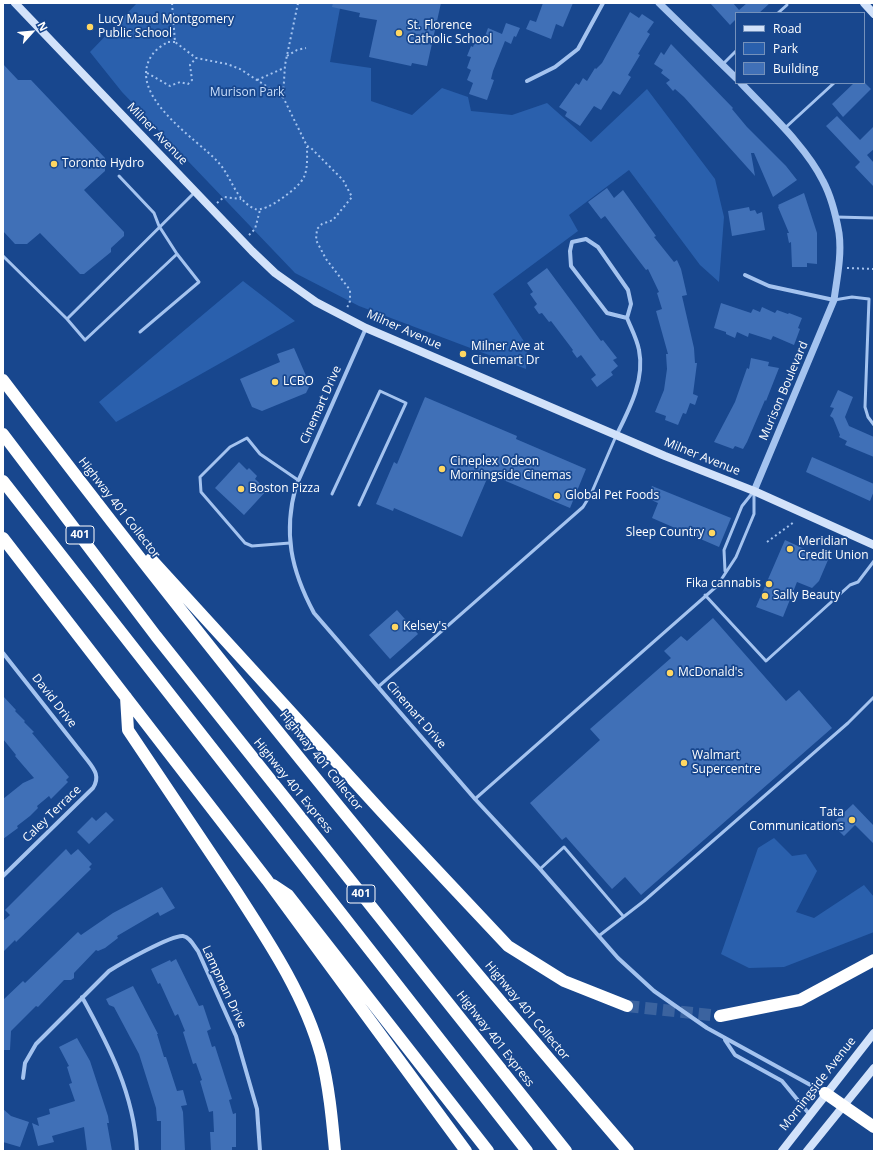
<!DOCTYPE html>
<style>
body{margin:0}
#map{position:relative;width:877px;height:1154px;overflow:hidden;background:#18478e;font-family:"Open Sans",sans-serif}
canvas{display:block}
.frame{position:absolute;inset:0;border:4px solid #fff;pointer-events:none}
.legend{position:absolute;left:735px;top:12px;width:130px;height:72px;box-sizing:border-box;background:#18478e;border:1px solid #7491bb;margin:0;padding:5px 7px;list-style:none;font-size:12px;color:#fff}
.legend li{display:flex;align-items:center;gap:8px;height:20px}
.legend b{width:20px;border:1px solid #7491bb}
.north{position:absolute;left:12px;top:12px;width:40px;height:40px;-webkit-text-stroke:3px #18478e;paint-order:stroke;rotate:63deg;font-size:11px;font-weight:700;line-height:16px;text-align:center;color:#fff}
.north::after{content:'';display:block;margin:auto;width:14px;height:18px;background:#fff;clip-path:polygon(50% 0,100% 100%,50% 72%,0 100%)}
</style>
<div id="map">
<canvas width="877" height="1154"></canvas>
<div class="frame"></div>
<ul class="legend">
<li><b style="height:5px;background:#d2e2fa"></b>Road</li>
<li><b style="height:11px;background:#2a60ad"></b>Park</li>
<li><b style="height:11px;background:#4070b7"></b>Building</li>
</ul>
<div class="north">N</div>
</div>
<script>
const c = document.querySelector('canvas').getContext('2d');
c.lineJoin = 'round';
function fillPath(path, color) {
  c.fillStyle = color;
  c.fill(path, 'evenodd');
}
function strokePath(path, color, width, dash) {
  c.strokeStyle = color;
  c.lineWidth = width;
  c.lineCap = dash ? 'butt' : 'round';
  c.setLineDash(dash || []);
  c.stroke(path);
}
function drawText(font, color, halo, rows, align = 'center') {
  c.font = font + ' "Open Sans",sans-serif';
  c.lineWidth = 3.5;
  c.setLineDash([]);
  c.textBaseline = 'middle';
  c.strokeStyle = halo;
  c.fillStyle = color;
  for (const [text, x, y, turn = 0] of rows) {
    c.save();
    c.translate(x, y);
    c.rotate((+turn || 0) * Math.PI / 180);
    c.textAlign = isNaN(turn) ? turn : align;
    if (halo) c.strokeText(text, 0, 0);
    c.fillText(text, 0, 0);
    c.restore();
  }
}
fillPath(new Path2D(`
 M137,3H341L330,62L371,68V101L412,115L442,88L468,97L471,111L512,115L547,103L591,142L647,89L715,179L724,217L719,282L700,265L629,170L569,215L578,231L493,294L527,346L526,369L359,306L295,273L122,92L90,52Z
 M243,281L295,321L116,422L99,402Z
 M774,838L792,856L806,854L817,871L796,912L814,918L864,885L874,897V932L784,967L749,968L721,954L758,848Z`), '#2a60ad');
fillPath(new Path2D(`
 M333,3H441L427,66L412,63L411,66L369,57L377,20L359,17L360,13L332,7Z
 M543,3H573L563,27L556,24L551,39L526,29L530,20L536,22Z
 M710,3H733L739,10L747,3H770L759,13H736V19L730,25Z
 M630,12L639,18L642,14L654,22L647,32L650,34L638,54L640,55L628,75L631,77L620,95L613,91L601,110L594,106L580,126L565,116L567,112L559,107L576,83L579,85L583,78L587,81L595,68L596,69L602,63Z
 M506,23L520,28L516,37L514,36L511,44L505,41L493,71L491,79L494,80L487,100L469,94L473,83L467,80L471,70L467,68L471,57L467,56L471,46L473,47L477,36L484,39L488,28L502,34Z
 M671,44L733,108L732,109L747,127L786,166L797,180L773,197L754,153H751L755,176L684,97L675,89L673,91L666,83L670,80L661,73L663,70L654,64L661,52L664,55Z
 M3,64L18,80H31L105,158V171L84,190L124,232V236L111,248V252L84,274H80L40,233L27,244H15L3,231Z
 M854,83H865L871,89L843,117L832,104Z
 M837,116L860,140L874,126V149L867,155L874,163V187L855,167L860,162L826,126Z
 M607,188L614,198L623,190L656,236L654,237L674,262L677,260L681,269L687,295L682,296L694,348L695,363H697L693,394L698,396L695,405L690,403L686,414L683,413L678,425L665,420L666,416L655,412L664,390L667,369L666,354H668L656,311L662,309L657,293L659,292L648,269L646,270L605,216L601,219L588,202Z
 M804,193L817,233V264L807,263V267H792L791,242L789,243L787,233H789L778,207L779,206L778,205Z
 M749,207L750,211L755,210L757,214L762,212L765,230L732,236L728,211Z
 M547,268L601,341L603,340L617,358L613,360L618,366L611,372L613,375L597,387L591,379L596,375L581,355L577,358L572,351L573,350L551,321L549,322L542,313L539,314L534,307L537,304L530,294L533,292L527,283Z
 M721,303L751,313L753,309L760,312L762,307L775,313L777,310L788,314L789,313L802,318L798,328L800,329L794,345L773,336L771,340L749,333L748,337L737,332L735,338L726,334V332L714,328Z
 M294,348L310,385L306,393L262,411L252,407L240,379L280,362L277,354Z
 M751,358L769,362L768,366L779,368L766,401L765,400L747,442L743,449L735,446L733,449L714,442L735,402L747,368L749,369Z
 M838,390L853,397L845,417L849,426L874,437V457L845,445L847,441L839,437L840,435L833,418L830,416L834,408L830,407Z
 M425,397L517,436L516,439L586,469L570,508L489,474L462,537L394,508L393,511L376,504L394,462L397,464Z
 M812,457L874,484V491L870,501L806,472Z
 M239,462L247,470L249,468L257,476L255,479L267,490L244,515L215,488Z
 M652,486L731,518L719,547L652,518L658,503L647,498Z
 M785,540L828,560L819,581L812,588L797,582L783,617L756,607Z
 M397,610L418,634L390,659L369,635Z
 M713,618L786,701L799,690L832,728L641,895L625,877L612,889L566,837L562,840L530,803L600,740L590,729L671,658L664,651L681,636L687,641Z
 M3,696L16,710L15,711L25,721L24,722L34,732L32,733L69,777L66,780L68,782L51,799L49,796L37,806L38,808L30,816L17,826L18,828L3,839V799L23,783L34,778L15,756L16,755L3,739Z
 M853,804L874,826V844L855,825L844,836L832,824Z
 M106,812L114,820L89,844L77,832L92,817L96,821Z
 M66,849L71,855L78,849L92,864L89,867L91,869L16,942L15,940L3,952V921L10,915L5,910Z
 M162,887L175,908L160,916L158,912L117,936L118,938L105,948L98,951L96,950L74,973V978L71,980H64L38,1007L36,1006L11,1031L10,1050H3V1000L23,981L25,983L78,932L81,935L113,913Z
 M176,959L199,1006L203,1005L211,1029L207,1031L212,1047L215,1046L232,1099L229,1100L233,1114L236,1113V1147H232V1151H211L210,1132H214L213,1111L209,1112L200,1081L202,1080L196,1063L193,1064L183,1032L185,1031L178,1014L175,1016L160,983L158,984L151,969L170,960L171,962Z
 M133,986L158,1034H157L164,1057H166L177,1091L183,1090L187,1105L181,1106L183,1112L185,1151H161V1121H157L156,1108L139,1054L114,1007L109,1005L106,999Z
 M77,1038L90,1061L108,1116L109,1123H107L112,1151H87L84,1127L52,1136L54,1142L38,1146L32,1123L39,1126L37,1118L50,1114L49,1109L75,1101L69,1084L72,1083L67,1067L69,1066L59,1047Z
 M3,1109L11,1116L29,1122L20,1147L3,1142Z`), '#4070b7');
strokePath(new Path2D(`
 M627,1006L720,1016`), '#3b639f', 12, [12, 6]);
strokePath(new Path2D(`
 M172,3L175,42L196,58L227,64L240,69L283,97
 M298,3L285,65L283,97L307,146L311,148L343,180L352,197L333,220L322,224L317,229L316,240L326,259L350,290V301L347,308
 M175,42H168C163,45 156,49 152,55C125,95 197,139 218,162C232,177 235,200 255,209C266,213 300,187 304,177C308,168 307,156 307,147
 M287,56L297,50L306,48
 M147,73L170,86L180,82L188,84L192,80L190,65L196,58
 M257,80L284,68
 M217,203L224,197L241,199
 M249,235L255,229L260,210
 M847,268L874,269
 M767,542L794,522`), '#a4c3ef', 2, [2, 3]);
strokePath(new Path2D(`
 M778,13L787,5
 M723,64L736,51
 M785,128L834,83
 M119,176L154,213L159,226L177,254L199,282L140,332
 M836,217L874,218
 M3,256L67,319L195,192
 M834,300L852,297L869,299L865,407L868,417L874,425
 M67,319L85,340L177,254
 M332,494L380,391L406,403L359,505
 M290,543L252,546L245,543L201,492L200,477L230,447L247,438L260,454L298,480
 M725,571L724,550L742,506L754,491
 M705,595L766,661L850,585L858,582L874,561
 M378,687L583,507L591,494L616,436
 M475,799L717,586L736,557L754,514V492
 M540,869L564,847L623,916
 M600,935L644,901L848,723L874,697`), '#a4c3ef', 3);
strokePath(new Path2D(`
 M527,81L555,67L578,49L603,3
 M745,275L769,286L834,300
 M366,328L296,486C283,533 291,570 314,613L475,799L540,869L618,958L654,991L707,1028L825,1093
 M617,434C630,408 645,379 639,350C637,339 631,328 627,318L607,313L571,266L570,251L572,242L586,239L598,247L628,290L631,304L627,318
 M3,653L88,761C95,770 100,777 93,788L3,876
 M82,997C109,1046 134,1094 137,1151
 M725,1040L735,1055L782,1081L810,1115
 M23,1078L25,1063L36,1044L109,971C120,964 171,935 183,936C190,937 194,946 198,951L236,1036L257,1109L260,1151`), '#a4c3ef', 4);
strokePath(new Path2D(`
 M659,3L736,78
 M741,83C767,111 806,146 823,181C831,196 836,216 839,233C842,255 837,278 834,300L754,491`), '#a4c3ef', 7);
strokePath(new Path2D(`
 M15,3L252,251L275,273L316,302L366,328L665,456L754,491L874,545
 M864,3L874,14
 M782,1151L874,1033
 M807,1151L874,1068`), '#d2e2fa', 8);
strokePath(new Path2D(`
 M3,380C203,644 412,900 628,1151
 M3,434L156,636L566,1151
 M3,481L527,1151
 M3,538L267,880L466,1151
 M151,559L383,813L508,946L564,981L627,1006
 M126,697L128,730C164,783 200,837 236,891C269,942 305,996 321,1055C329,1086 332,1119 335,1151
 M273,885L288,895L488,1151
 M720,1016L800,1000L874,960
 M825,1093L874,1127`), '#fff', 12);
for (const [x, y, r, color] of [
 [90,27,4,"#ffd762"],
 [399,33,4,"#ffd762"],
 [54,164,4,"#ffd762"],
 [463,354,4,"#ffd762"],
 [275,382,4,"#ffd762"],
 [442,469,4,"#ffd762"],
 [241,489,4,"#ffd762"],
 [557,496,4,"#ffd762"],
 [712,533,4,"#ffd762"],
 [790,549,4,"#ffd762"],
 [769,584,4,"#ffd762"],
 [765,596,4,"#ffd762"],
 [395,627,4,"#ffd762"],
 [670,673,4,"#ffd762"],
 [684,763,4,"#ffd762"],
 [852,820,4,"#ffd762"]
]) {
  const dot = new Path2D();
  dot.arc(x, y, r, 0, 2 * Math.PI);
  c.fillStyle = color;
  c.fill(dot);
  strokePath(dot, '#18478e', 1.5);
}
for (const [x, y, w] of [
 [80,535,28],
 [361,894,28]
]) {
  const box = new Path2D();
  box.roundRect(x - w / 2, y - 9, w, 18, 3);
  c.fillStyle = '#18478e';
  c.fill(box);
  strokePath(box, '#fff', 1);
}
drawText('bold 11px', '#fff', null, [
 ["401",80,535],
 ["401",361,894]
]);
drawText('12px', '#fff', '#18478e', [
 ["Lucy Maud Montgomery",98,20],
 ["Public School",98,34],
 ["St. Florence",407,26],
 ["Catholic School",407,40],
 ["Toronto Hydro",62,164],
 ["Milner Ave at",471,347],
 ["Cinemart Dr",471,361],
 ["LCBO",283,382],
 ["Cineplex Odeon",450,462],
 ["Morningside Cinemas",450,476],
 ["Boston Pizza",249,489],
 ["Global Pet Foods",565,496],
 ["Sleep Country",704,533,"right"],
 ["Meridian",798,542],
 ["Credit Union",798,556],
 ["Fika cannabis",761,584,"right"],
 ["Sally Beauty",773,596],
 ["Kelsey's",403,627],
 ["McDonald's",678,673],
 ["Walmart",692,756],
 ["Supercentre",692,770],
 ["Tata",844,813,"right"],
 ["Communications",844,827,"right"]
], 'left');
drawText('12px', '#cadffb', '#18478e', [
 ["Murison Park",247,93]
]);
drawText('12px', '#fff', '#18478e', [
 ["Milner Avenue",157,134,46],
 ["Milner Avenue",404,330,24],
 ["Murison Boulevard",784,391,-67],
 ["Cinemart Drive",321,405,-66],
 ["Milner Avenue",702,457,22],
 ["Highway 401 Collector",119,508,52],
 ["David Drive",54,701,52],
 ["Cinemart Drive",416,715,49],
 ["Highway 401 Collector",321,761,51],
 ["Highway 401 Express",293,786,51],
 ["Caley Terrace",52,814,-44],
 ["Lampman Drive",224,987,65],
 ["Highway 401 Collector",527,1011,50],
 ["Highway 401 Express",495,1039,52],
 ["Morningside Avenue",818,1084,-52]
]);
</script>
